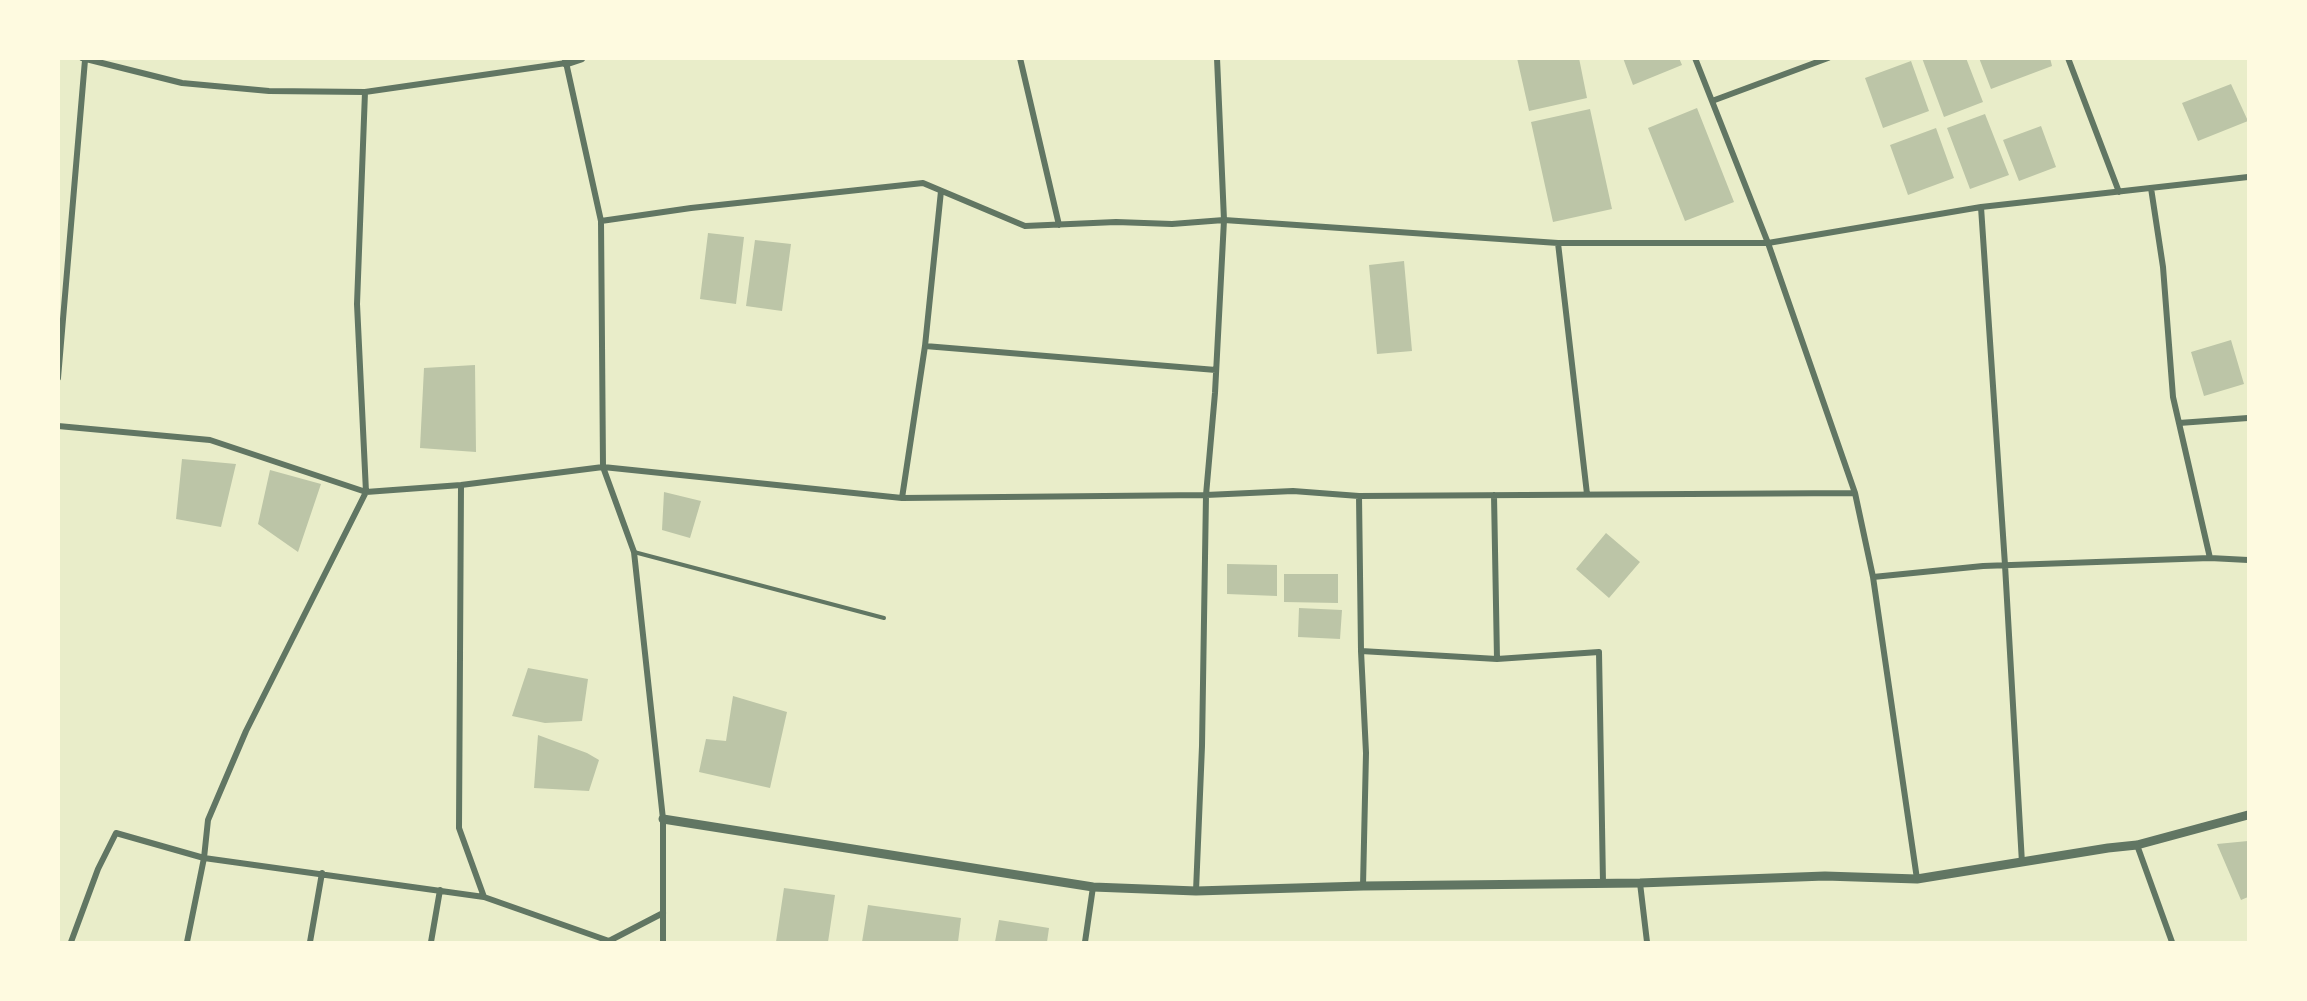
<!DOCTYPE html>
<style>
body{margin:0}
#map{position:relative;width:2307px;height:1001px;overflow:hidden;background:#e9edc9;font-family:"Space Grotesk",sans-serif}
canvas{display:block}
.frame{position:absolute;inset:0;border:60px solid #fefae0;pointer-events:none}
</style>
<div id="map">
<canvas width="2307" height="1001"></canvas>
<div class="frame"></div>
</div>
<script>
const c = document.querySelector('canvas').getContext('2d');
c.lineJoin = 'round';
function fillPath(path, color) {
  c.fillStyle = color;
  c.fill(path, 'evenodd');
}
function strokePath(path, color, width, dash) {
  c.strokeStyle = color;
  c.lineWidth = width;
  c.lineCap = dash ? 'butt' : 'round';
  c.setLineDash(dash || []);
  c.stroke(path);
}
fillPath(new Path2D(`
 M1517,58H1579L1587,98L1529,111Z
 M1623,58H1679L1682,65L1633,85Z
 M1922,58H1966L1983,102L1944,117Z
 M1979,58H2050L2052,66L1991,89Z
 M1911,61L1929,111L1883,128L1865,78Z
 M2231,84L2248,121L2198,141L2182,103Z
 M1697,108L1734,202L1685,221L1648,128Z
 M1590,109L1612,209L1553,222L1531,122Z
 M1985,114L2009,175L1970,189L1947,128Z
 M2041,126L2056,167L2019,181L2003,140Z
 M1936,128L1954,178L1908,195L1890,145Z
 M708,233L744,237L736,304L700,299Z
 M755,240L791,244L782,311L746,306Z
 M1404,261L1412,351L1377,354L1369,265Z
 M2231,340L2244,384L2204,396L2191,352Z
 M475,365L476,452L420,448L424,368Z
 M182,459L236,464L221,527L176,519Z
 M270,470L321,484L298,552L258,524Z
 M664,492L701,501L690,538L662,530Z
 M1606,533L1640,562L1609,598L1576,569Z
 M1227,564L1277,565V596L1227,594Z
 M1284,574H1338V603L1284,602Z
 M1299,608L1342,610L1340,639L1298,637Z
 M528,668L588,679L582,721L545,723L512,716Z
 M733,696L787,712L770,788L699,772L706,739L726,741Z
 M538,735L587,753L599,760L589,791L534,788Z
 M2248,841V897L2241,900L2217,844Z
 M784,888L835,895L828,942H776Z
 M868,905L961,918L958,942H862Z
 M999,920L1049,928L1047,942H995Z`), '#bcc5a7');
strokePath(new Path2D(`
 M634,552L884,618`), '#617663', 4);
strokePath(new Path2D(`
 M82,58L182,83L269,91L365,92L566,63
 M565,58L601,221L603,467L634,552L663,819V942
 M1020,58L1059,225
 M1695,58L1768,243L1855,493L1873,577L1917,879
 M2068,58L2119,192
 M1712,101L1828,58
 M2151,188L2163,267L2173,397L2210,558
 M1981,207L2005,565L2022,863
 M601,221L691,208L923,183L1025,226L1116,222L1172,224L1224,220L1558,243H1768L1981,207L2248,177
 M1558,243L1587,494
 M925,346L1216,370
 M58,378L85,60
 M2179,423L2248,418
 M58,426L210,440L366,492L461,485L603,467L902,498L1206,495L1293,491L1359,496L1855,493
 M461,485L459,828L484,897
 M1494,495L1497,659
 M1359,496L1361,651L1366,753L1363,886
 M902,498L925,346L941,191
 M1873,577L1983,566L2210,558L2248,560
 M1361,651L1497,659L1599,652L1603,883
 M2137,845L2172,942
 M1640,883L1647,942
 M1196,891L1202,746L1206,495L1215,393L1224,220L1217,58
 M71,942L98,869L116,833L204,858L484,897L609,941L663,913
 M187,942L204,858L208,820L246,731L366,492L357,304L365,92
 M310,942L322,873
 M431,942L440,890
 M1085,942L1093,887`), '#617663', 6);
strokePath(new Path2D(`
 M566,63L581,58
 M663,819L1093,887L1196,891L1363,886L1640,883L1825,876L1917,879L2108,848L2137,845L2248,815`), '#617663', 9);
</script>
